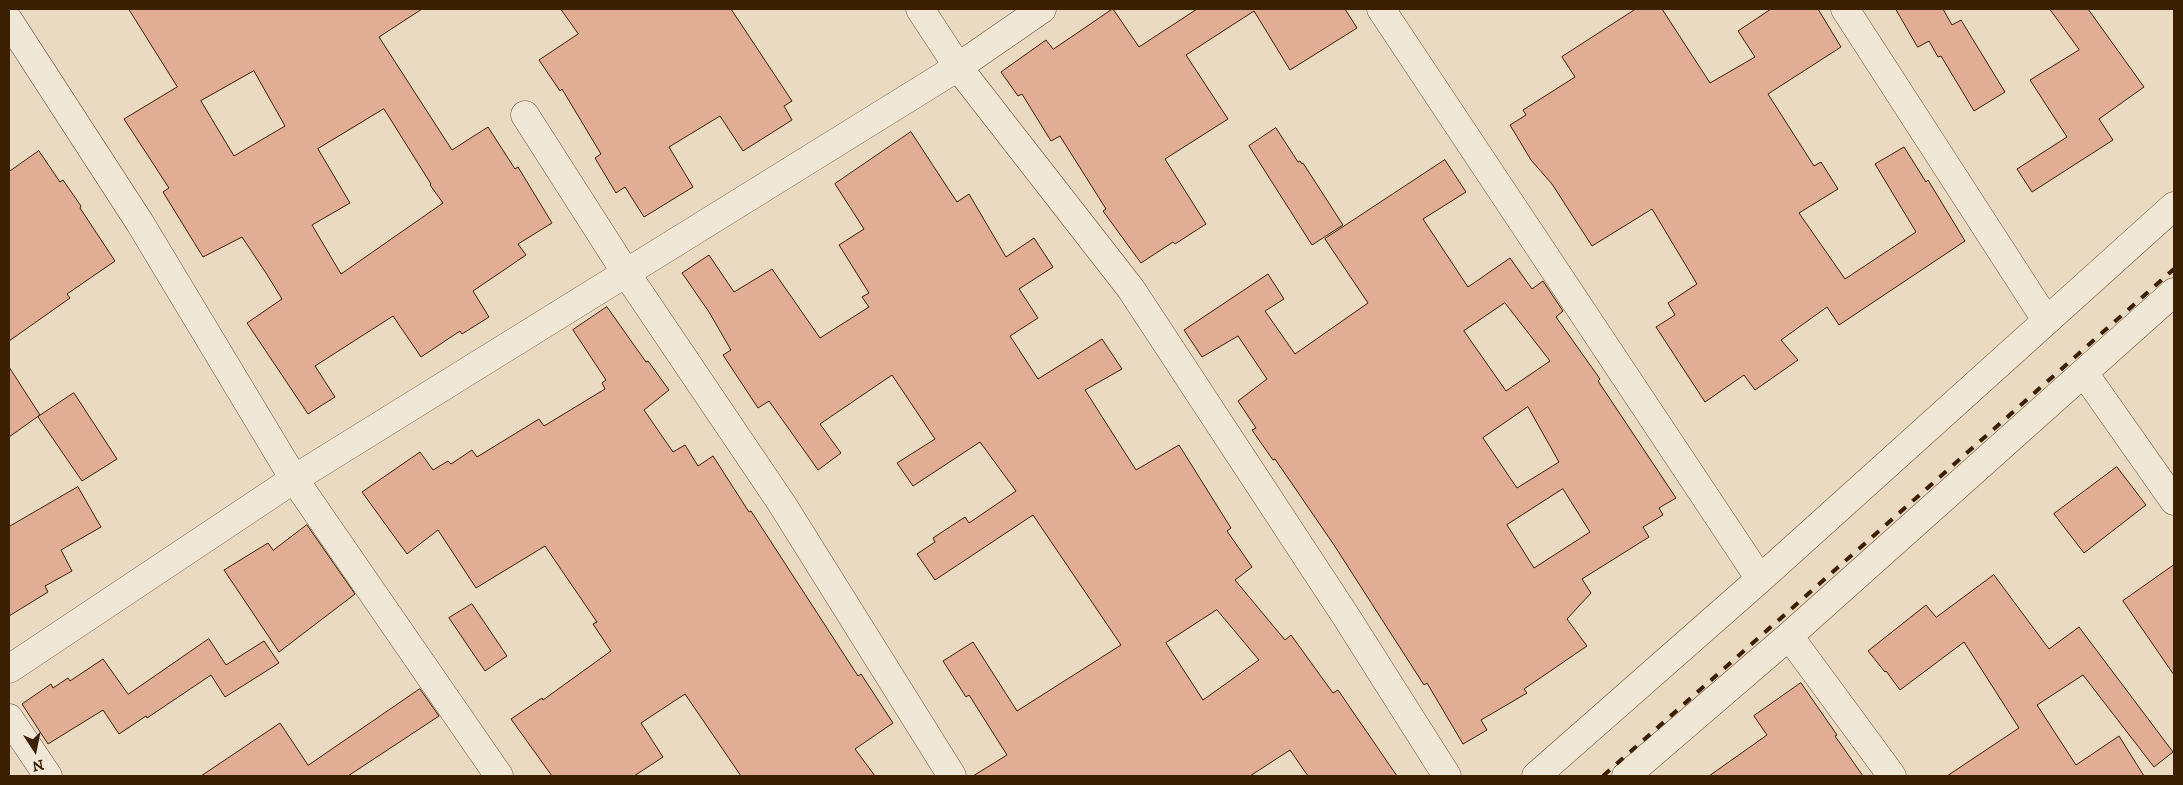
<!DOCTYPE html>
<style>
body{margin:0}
#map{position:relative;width:2183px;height:785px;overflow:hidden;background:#eadac2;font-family:"IM FELL DW Pica",serif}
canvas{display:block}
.frame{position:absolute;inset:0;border:10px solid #3c2003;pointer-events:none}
.north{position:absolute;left:10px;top:725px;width:50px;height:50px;-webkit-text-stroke:4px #f1e7d7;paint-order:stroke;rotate:169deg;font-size:14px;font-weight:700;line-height:20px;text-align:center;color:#3c2003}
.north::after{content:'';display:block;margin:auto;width:18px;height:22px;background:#3c2003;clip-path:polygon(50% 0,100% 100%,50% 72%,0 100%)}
</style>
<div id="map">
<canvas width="2183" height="785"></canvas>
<div class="frame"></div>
<div class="north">N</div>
</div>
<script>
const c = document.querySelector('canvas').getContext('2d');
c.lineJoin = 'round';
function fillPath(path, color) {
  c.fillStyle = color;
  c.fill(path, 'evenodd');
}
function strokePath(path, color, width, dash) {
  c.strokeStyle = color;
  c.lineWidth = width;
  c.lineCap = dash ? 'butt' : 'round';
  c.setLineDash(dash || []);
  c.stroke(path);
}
const building = new Path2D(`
 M129,9H422L379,37L452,150L488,127L515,169L518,167L552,223L518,244L526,255L473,291L489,317L462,334L460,331L421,357L393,316L315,366L335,397L308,414L247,323L282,299L266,273L242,237L203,257L163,192L169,188L124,119L177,87ZM254,71L285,126L234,156L201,101ZM384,109L431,184L430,185L443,203L341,274L312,225L350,203L318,149Z
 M561,9H731L792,101L784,106L792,120L743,151L720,116L669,147L693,187L644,217L625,187L616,193L595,158L601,154L562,89L560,91L539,60L578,34Z
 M1113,9L1139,47L1197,9H1345L1357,28L1290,70L1254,11L1186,55L1228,119L1165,159L1206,224L1175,244L1173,242L1141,263L1103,211L1106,209L1060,136L1051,141L1022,94L1018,96L1001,72L1046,40L1053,49Z
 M1636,9H1662L1710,83L1755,57L1738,31L1771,9H1818L1841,47L1768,94L1814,166L1821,162L1838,189L1799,213L1845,279L1916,232L1875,164L1904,147L1926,182L1928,180L1965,241L1839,325L1827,307L1781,340L1798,360L1755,390L1744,375L1705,402L1656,327L1675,315L1668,303L1697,284L1652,209L1592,246L1552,184L1531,160L1510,125L1526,115L1523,110L1575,77L1562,57Z
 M1896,9H1943L1952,25L1961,20L2005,92L1974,111L1941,56L1938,57L1929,41L1918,47Z
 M2050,9H2088L2144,87L2099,119L2113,140L2032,192L2017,169L2067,137L2030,80L2079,50Z
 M1276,128L1298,162L1300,161L1302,164L1303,163L1343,225L1312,245L1249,146Z
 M911,132L957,202L969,194L1006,257L1034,238L1053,267L1019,289L1038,318L1010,336L1038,379L1102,339L1122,369L1085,390L1136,470L1179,445L1231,528L1227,531L1252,567L1235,580L1285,640L1291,635L1333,693L1338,690L1397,776H1308L1290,750L1250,776H973L1007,755L969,695L966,697L943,661L973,642L1017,711L1121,645L1033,515L935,580L917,554L935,542L933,538L965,517L969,523L1016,491L980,442L913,486L897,463L935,439L892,375L820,424L841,453L818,470L769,401L758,408L723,355L731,350L709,312L682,273L709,255L734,292L772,269L820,338L869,307L862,297L869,293L839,245L864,229L835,184ZM1217,610L1259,660L1203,700L1166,643Z
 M39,151L60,182L63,180L81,206L80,208L115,261L67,294L70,298L9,341V172Z
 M1445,160L1466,192L1423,219L1468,287L1510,258L1532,289L1543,281L1563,311L1556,317L1600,379L1598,381L1676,498L1659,508L1663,515L1643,527L1649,537L1582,579L1591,593L1567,619L1587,646L1524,689L1527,693L1481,720L1487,730L1463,744L1427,683L1424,685L1334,545L1275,459L1273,460L1252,430L1256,428L1238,401L1267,379L1238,336L1202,357L1184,330L1268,274L1284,299L1265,311L1295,354L1368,303L1325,239ZM1505,303L1550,361L1506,391L1464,331ZM1528,407L1559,462L1517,488L1483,438ZM1563,489L1590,532L1534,568L1507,525Z
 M607,307L646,362L648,361L669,390L644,410L673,452L685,445L698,466L713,456L749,512L751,511L858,676L861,674L893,723L855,749L875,776H741L685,694L641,723L663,757L634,776H552L511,719L542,698L543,700L611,651L593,624L597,622L545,546L476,588L438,530L407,554L362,492L420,452L433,470L448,461L451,464L472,450L477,457L539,419L544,426L605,389L602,383L606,380L573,330Z
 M9,367L40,415L9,437Z
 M74,393L117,459L82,481L38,417Z
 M2117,467L2146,505L2084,553L2054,514Z
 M78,487L101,527L61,550L72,571L45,586L48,592L9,616V527Z
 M307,525L355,594L279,652L224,570L268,543L273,550Z
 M2174,565V675L2123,601Z
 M1994,575L2049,649L2079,627L2173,752L2154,767L2083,675L2037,705L2076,765L2119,736L2144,776H1947L2019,728L1964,642L1900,690L1886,671L1885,672L1868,651L1926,605L1936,617Z
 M472,604L507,656L485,671L449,618Z
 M209,639L226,665L264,641L279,663L225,697L211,675L147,718L146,716L119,734L103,710L48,744L22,704L51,684L53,688L68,678L70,681L103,659L128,694Z
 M1801,683L1837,735L1835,736L1863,776H1709L1767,735L1754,716Z
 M420,689L439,716L348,776H201L280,723L308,765Z`);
fillPath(building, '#e1ad94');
strokePath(building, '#3c2003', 1);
const street = new Path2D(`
 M920,9L958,67L1131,289L1347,618L1447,776
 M1381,9L1760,579
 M1845,9L2046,320
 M9,21L140,223L294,479L499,776
 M525,115L626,273L782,504L952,776
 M2084,373L2174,501
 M1789,636L1892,776
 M9,669L294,479L958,67L1042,9
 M9,718L48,776
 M1536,776L1760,579L2174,206
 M1626,776L1789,636L2174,292`);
strokePath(street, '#684e33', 29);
strokePath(street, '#f1e7d7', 28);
strokePath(new Path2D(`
 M1603,776L2174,269`), '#3c2003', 4, [9, 9]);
</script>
